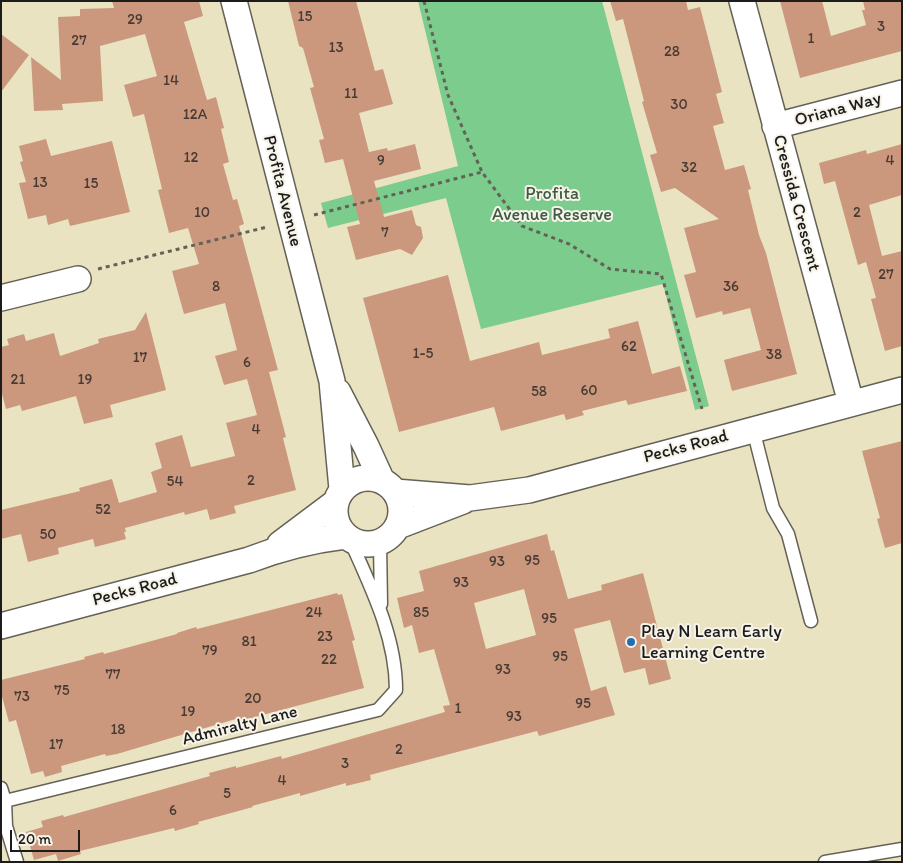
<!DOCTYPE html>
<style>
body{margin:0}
#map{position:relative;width:903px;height:863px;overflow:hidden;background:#eae3c2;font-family:Itim,sans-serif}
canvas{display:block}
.frame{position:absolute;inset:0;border:2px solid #1c1c1c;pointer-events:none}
.scale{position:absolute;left:10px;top:830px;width:70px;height:22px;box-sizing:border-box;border:2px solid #1c1c1c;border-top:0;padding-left:6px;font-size:15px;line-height:18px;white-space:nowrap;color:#1c1c1c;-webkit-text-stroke:4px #f7f3e8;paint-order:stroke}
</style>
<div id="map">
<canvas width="903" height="863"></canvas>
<div class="frame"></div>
<div class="scale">20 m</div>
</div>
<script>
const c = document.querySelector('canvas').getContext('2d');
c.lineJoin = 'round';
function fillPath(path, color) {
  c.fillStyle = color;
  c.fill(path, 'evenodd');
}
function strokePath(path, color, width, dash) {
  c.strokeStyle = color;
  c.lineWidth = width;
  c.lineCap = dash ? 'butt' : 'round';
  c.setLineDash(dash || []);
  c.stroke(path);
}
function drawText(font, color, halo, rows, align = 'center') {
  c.font = font + ' Itim,sans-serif';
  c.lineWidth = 4;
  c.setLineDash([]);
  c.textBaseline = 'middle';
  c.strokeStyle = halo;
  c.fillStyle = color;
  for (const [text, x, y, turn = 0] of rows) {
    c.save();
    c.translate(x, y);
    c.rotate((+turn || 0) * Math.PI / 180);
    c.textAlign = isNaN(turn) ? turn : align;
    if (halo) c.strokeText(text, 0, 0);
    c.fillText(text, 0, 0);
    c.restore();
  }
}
fillPath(new Path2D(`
 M418,1H602L709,406L695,410L663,284L481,329L446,198L328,228L321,203L458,166Z`), '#7bcc8d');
fillPath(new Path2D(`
 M112,1H199L203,16L184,22L207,100L216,97L224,128L221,129L229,162L223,164L233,200L237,199L244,224L239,226L278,370L269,372L286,437L283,438L296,490L234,506L236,513L210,520L207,509L185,515L184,512L125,528L126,532H124L126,539L95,547L93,539L58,548L59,554L28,562L21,534L1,539V510L80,491L79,488L112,479L119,503L157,492L151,472L162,468L155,443L182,435L191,467L235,456L226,423L257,415L247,379L224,385L215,356L237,350L225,303L184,314L172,271L199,264L188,228L169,233L158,190L162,189L144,114L133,117L124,85L157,76L145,34L100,46L103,101L62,104L63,110L34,111L31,57L61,80L58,17L80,16V9L114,8Z
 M288,1H356L375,71L383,69L393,104L359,113L369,152L387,148L388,151L415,144L421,169L374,181L384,217L412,210L416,225L421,227L423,238L412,255L400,249L356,260L347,227L360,224L343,159L325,163L319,140L324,139L310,88L314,87L303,48L299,46Z
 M610,1H686L688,10L700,7L722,92L716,94L724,123L713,126L725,170L744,165L751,189L748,190L759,235L766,253L797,374L732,391L724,360L761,350L750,308L723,315L722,311L696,318L684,275L696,272L684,228L719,219L675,188L661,192L650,155L657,153L642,102L644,101L623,19L616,21Z
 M780,1H822L831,36L866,25L862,10H865L863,1H902V51L800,78Z
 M1,34L29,55L1,92Z
 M46,139L51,156L112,141L130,212L70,226L68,219L48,225L46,215L28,219L19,183L26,182L20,162L23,161L19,146Z
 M902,144V195L869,205L882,256L902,251V346L885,351L871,299L876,298L866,262L858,265L835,181L824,184L819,163L866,150L867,154Z
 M448,275L470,361L539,342L542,355L610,338L608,329L638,321L652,374L680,366L687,391L628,405L626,400L582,411L584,415L566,420L564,414L501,431L494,407L399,432L363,298Z
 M146,312L166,390L110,405L113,417L84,424L76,396L22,411L20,405L6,409L1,390V347L9,345L7,339L24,334L26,341L54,333L60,356L99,343L98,339L135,330Z
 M902,441V543L885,548L877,519L880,518L862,451Z
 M547,534L551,551L554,550L568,599L602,590L601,585L643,573L671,679L649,685L645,668L624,673L610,620L574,629L591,691L606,686L615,715L539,736L537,731L370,775L371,780L346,786V783L300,796V793L252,806L253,807L198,822L199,824L175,831L174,828L80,851L81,854L58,861L56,854L34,860L26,832L43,827L41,821L63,815L64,817L210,776L209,773L236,766V768L281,756L282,759L445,712L443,706L450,705L434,649L419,653L412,625L404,628L397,598L424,591L419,571ZM524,589L536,635L486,649L474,603Z
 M337,593L338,595L342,594L355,640L352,641L364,688L240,721L239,718L117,754L106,756L105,754L61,766L62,772L45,777L43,771L31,774L16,720L9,722L1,693V680L85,659L84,657L103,652L104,654L177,634V633L196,627L197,629Z`), '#cb987e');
const service = new Path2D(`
 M753,429L773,508L788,534L811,621
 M380,543L381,604
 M1,788L5,801L6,826L17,862
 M5,801L378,710L396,690C396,637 371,587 350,540
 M825,862L902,849`);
const minor = new Path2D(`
 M234,1L332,381L342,489
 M742,1L851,403
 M775,126L902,93
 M1,298L78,279
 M338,392L366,446L382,481
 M335 511a33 33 0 1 1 66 0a33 33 0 1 1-66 0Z
 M395,492L470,498L529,490L902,390
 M398,526L463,501
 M280,544L336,502
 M1,626L249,560C280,548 312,540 345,536`);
strokePath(service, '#646256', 15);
strokePath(minor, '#646256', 28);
strokePath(new Path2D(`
 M424,1L448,95L482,172
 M314,215L482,172L522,226L569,244L610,269L661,274L702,409
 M98,269L267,227`), '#646256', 3, [4, 4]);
strokePath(service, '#fff', 12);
strokePath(minor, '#fff', 25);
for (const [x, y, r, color] of [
 [631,642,5,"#1f6fb2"]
]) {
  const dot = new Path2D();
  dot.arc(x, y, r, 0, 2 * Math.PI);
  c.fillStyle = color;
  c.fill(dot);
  strokePath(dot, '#f7f3e8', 2);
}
drawText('15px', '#483b34', null, [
 ["15",305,17],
 ["29",135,20],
 ["3",881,27],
 ["1",811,39],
 ["27",79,41],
 ["13",336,48],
 ["28",672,52],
 ["14",171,81],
 ["11",351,94],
 ["30",679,105],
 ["12A",195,115],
 ["12",191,158],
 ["9",381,161],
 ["4",890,161],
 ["32",689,168],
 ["13",40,183],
 ["15",91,184],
 ["10",202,213],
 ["2",857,213],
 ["7",385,233],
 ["27",886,275],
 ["8",216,287],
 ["36",731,287],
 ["62",629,347],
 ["1-5",423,354],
 ["38",774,355],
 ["17",140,358],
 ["6",247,363],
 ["21",18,380],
 ["19",85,380],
 ["60",589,391],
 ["58",539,392],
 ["4",256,430],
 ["2",251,481],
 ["54",175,482],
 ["52",103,510],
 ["50",48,535],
 ["95",532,561],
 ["93",497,562],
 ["93",461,583],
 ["24",314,613],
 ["85",421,613],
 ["95",549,619],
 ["23",325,637],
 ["81",249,642],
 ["79",210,651],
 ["95",560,657],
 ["22",329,660],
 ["93",503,670],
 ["77",113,675],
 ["75",62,691],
 ["73",22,697],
 ["20",253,699],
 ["95",583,704],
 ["1",458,709],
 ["19",188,712],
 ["93",514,717],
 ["18",118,730],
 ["17",56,745],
 ["2",399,750],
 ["3",345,764],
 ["4",282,781],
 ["5",227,794],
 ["6",173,811]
]);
drawText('18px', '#1c1c1c', '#f7f3e8', [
 ["Oriana Way",838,110,-15],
 ["Profita Avenue",282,191,76],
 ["Cressida Crescent",796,203,75],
 ["Pecks Road",686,447,-15],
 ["Pecks Road",135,590,-15],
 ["Admiralty Lane",240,726,-14]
]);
drawText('18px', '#3d5a44', '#f7f3e8', [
 ["Profita",552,194],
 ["Avenue Reserve",552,215]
]);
drawText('18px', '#1c1c1c', '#f7f3e8', [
 ["Play N Learn Early",641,632],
 ["Learning Centre",641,653]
], 'left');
</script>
